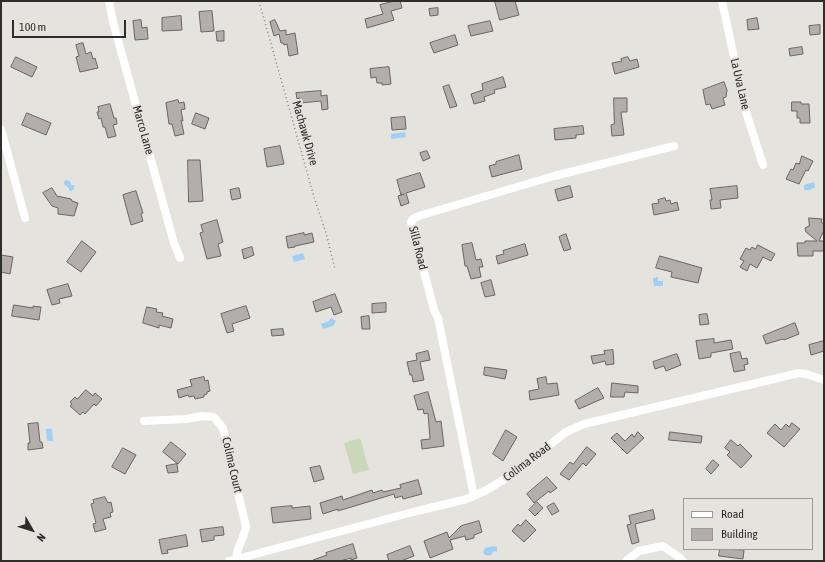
<!DOCTYPE html>
<style>
body{margin:0}
#map{position:relative;width:825px;height:562px;overflow:hidden;background:#e4e3dd;font-family:"Asap Condensed",sans-serif}
canvas{display:block}
.frame{position:absolute;inset:0;border:2px solid #2d2d2b;pointer-events:none}
.legend{position:absolute;left:683px;top:498px;width:130px;height:52px;box-sizing:border-box;background:#e4e3dd;border:1px solid #9b9a96;margin:0;padding:5px 7px;list-style:none;font-size:12px;color:#2d2d2b}
.legend li{display:flex;align-items:center;gap:8px;height:20px}
.legend b{width:20px;border:1px solid #9b9a96}
.north{position:absolute;left:12px;top:510px;width:40px;height:40px;-webkit-text-stroke:3px #e4e3dd;paint-order:stroke;rotate:129deg;font-size:11px;font-weight:700;line-height:16px;text-align:center;color:#2d2d2b}
.north::after{content:'';display:block;margin:auto;width:14px;height:18px;background:#2d2d2b;clip-path:polygon(50% 0,100% 100%,50% 72%,0 100%)}
.scale{position:absolute;left:12px;top:20px;width:114px;height:18px;box-sizing:border-box;border:2px solid #2d2d2b;border-top:0;padding-left:5px;font-size:12px;line-height:14px;white-space:nowrap;color:#2d2d2b;-webkit-text-stroke:3px #e4e3dd;paint-order:stroke}
</style>
<div id="map">
<canvas width="825" height="562"></canvas>
<div class="frame"></div>
<ul class="legend">
<li><b style="height:5px;background:#fff"></b>Road</li>
<li><b style="height:11px;background:#b3aeab"></b>Building</li>
</ul>
<div class="north">N</div>
<div class="scale">100 m</div>
</div>
<script>
const c = document.querySelector('canvas').getContext('2d');
c.lineJoin = 'round';
function fillPath(path, color) {
  c.fillStyle = color;
  c.fill(path, 'evenodd');
}
function strokePath(path, color, width, dash) {
  c.strokeStyle = color;
  c.lineWidth = width;
  c.lineCap = dash ? 'butt' : 'round';
  c.setLineDash(dash || []);
  c.stroke(path);
}
function drawText(font, color, halo, rows, align = 'center') {
  c.font = font + ' "Asap Condensed",sans-serif';
  c.lineWidth = 4;
  c.setLineDash([]);
  c.textBaseline = 'middle';
  c.strokeStyle = halo;
  c.fillStyle = color;
  for (const [text, x, y, turn = 0] of rows) {
    c.save();
    c.translate(x, y);
    c.rotate((+turn || 0) * Math.PI / 180);
    c.textAlign = isNaN(turn) ? turn : align;
    if (halo) c.strokeText(text, 0, 0);
    c.fillText(text, 0, 0);
    c.restore();
  }
}
fillPath(new Path2D(`
 M360,438L369,470L353,474L344,443Z`), '#cad7b8');
fillPath(new Path2D(`
 M405,132L406,137L391,139V134Z
 M65,180L70,181L71,185H74V189L72,191H70L68,187L64,184Z
 M814,182L815,187L810,190H804V185Z
 M303,253L305,259L294,262L292,256Z
 M658,277V281H663V286H654L653,278Z
 M331,318L336,321L333,326L323,329L321,324L329,321Z
 M46,429H52L53,441H47Z
 M494,546L497,547V552L494,551L491,555C487,556 485,556 483,552L485,548Z`), '#a0cff6');
const building = new Path2D(`
 M395,1H400L402,8L391,11L394,20L367,28L365,19L383,14L380,5Z
 M495,1H515L519,15L500,20Z
 M438,8V15L430,16L429,9Z
 M212,11L214,31L201,32L199,12Z
 M181,16L182,30L162,31V18Z
 M757,18L759,29L748,30L747,20Z
 M141,20L142,28L147,27L148,39L135,40L133,21Z
 M275,20L280,31L286,30V35L295,33L298,54L289,56L287,44L284,45L283,43H281L279,34L274,36L270,22Z
 M490,21L493,31L471,36L468,26Z
 M820,25V34L810,35L809,26Z
 M224,31V41H217L216,32Z
 M455,35L458,45L434,53L430,43Z
 M83,43L86,54L91,52L93,59L95,58L98,68L80,72L76,57L79,56L76,45Z
 M802,47L803,54L790,56L789,49Z
 M16,57L37,67L32,77L11,67Z
 M628,57L630,61L637,59L639,67L615,74L612,63L622,61L621,59Z
 M389,67L391,84L382,85V83H377L376,77L371,78L370,69Z
 M503,77L506,87L494,90L495,93L484,97L485,101L474,104L471,94L483,90L482,84Z
 M724,82L727,90L726,97L723,98L725,105L712,109L710,104L706,105L703,90Z
 M449,85L457,106L450,108L443,87Z
 M321,91V96L327,95L328,109L322,110L321,101L301,103L300,98L297,99L296,93Z
 M614,98H627V112H621L624,135L612,136L611,125L614,124Z
 M178,100L179,103L184,102L185,109L181,110L183,121L181,120L184,134L175,136L172,124H169L166,103Z
 M792,102H801V104H809L810,123H800V118H797V111H792Z
 M110,104L114,118H116L117,124L113,125L116,136L108,138L105,127H103L101,118L99,119L97,112H99L98,107Z
 M27,113L51,123L46,135L22,125Z
 M196,113L209,118L205,129L192,124Z
 M405,117L406,129L392,130L391,118Z
 M583,126L584,134L576,135V138L555,140L554,129Z
 M280,146L284,164L267,167L264,149Z
 M427,151L430,158L423,161L420,153Z
 M519,155L522,169L492,177L489,166L496,164V162Z
 M802,156L813,161L808,171L806,170L799,184L786,179L791,169L793,170L796,163L799,164Z
 M188,160H200L203,201L189,202Z
 M420,173L425,187L406,193L409,203L401,206L398,196L404,194L401,195L397,180Z
 M570,186L573,197L558,201L555,190Z
 M737,186L738,198L720,200L721,208L711,209L710,200H712L710,189Z
 M52,188L57,196L71,199L72,201L78,203L74,216L58,214V208L52,206L43,193Z
 M239,188L241,198L232,200L230,190Z
 M136,191L143,213L141,214L143,221L131,225L123,195Z
 M665,198L666,201L670,200L671,204L677,202L679,210L654,215L652,204L659,203L658,200Z
 M809,218L822,219L821,222L824,224V230L819,241H824V251H813V256H798L797,243H805V241H817L806,232L805,228L809,226Z
 M217,220L223,242L218,244L221,256L207,259L200,233L203,232L201,225Z
 M304,233V235L312,233L314,242L295,246V247L288,248L286,237Z
 M566,234L571,249L564,251L559,237Z
 M82,241L96,252L81,272L67,262Z
 M472,243L476,260L481,259L483,267H479L481,277L471,279L467,266H465L462,245Z
 M525,244L528,255L498,264L496,256L504,254L503,251Z
 M758,245L775,254L771,261L763,257L757,268L750,264L747,271L740,267L744,261L740,259L746,248L750,250L752,247L755,249Z
 M252,247L254,255L244,259L242,250Z
 M1,255L13,257L10,274L1,272Z
 M660,256L702,268L698,283L671,277L672,272L656,268Z
 M491,280L495,295L485,297L481,283Z
 M68,284L72,296L59,299L60,303L52,305L47,290Z
 M335,294L342,312L334,315L331,307L316,312L313,302Z
 M386,303V312L372,313V304Z
 M14,305L33,308V306L41,307L39,320L12,316Z
 M246,306L250,318L232,324L234,331L227,333L221,314Z
 M147,307L157,309L156,312L163,313L162,316L173,319L171,328L159,325V328L143,323Z
 M707,314L709,324L700,325L699,315Z
 M369,316L370,329H362L361,317Z
 M795,323L799,334L784,340L783,339L766,344L763,336Z
 M283,329L284,335L272,336L271,330Z
 M714,339V343L731,340L733,349L711,353V357L699,359L696,341Z
 M824,341V351L811,355L809,345Z
 M613,350L614,364L606,365L605,361L593,364L591,356L605,354L604,351Z
 M428,351L430,360L420,362L424,380L413,382L412,375H410L407,362L417,360L416,354Z
 M740,352L742,359L747,358L748,364L744,365L745,370L734,372L730,354Z
 M677,354L681,365L666,371L664,366L655,369L653,362Z
 M485,367L507,370L505,379L484,375Z
 M204,377L205,381L208,380L210,391L207,392V394L204,395V397L195,399L194,396L189,397L188,395L179,398L177,390L192,386L190,380Z
 M546,377L547,384L557,383L559,395L530,400L529,391L539,389L537,379Z
 M612,383L638,386V393L625,392L624,397H611Z
 M598,388L604,398L579,409L575,401Z
 M86,390L93,396L95,393L102,399L96,406L94,404L85,414L83,412L80,415L70,406L72,404L70,402L75,397L77,399Z
 M428,392L436,422L441,421L444,446L422,449L421,440L430,439L428,413L424,414L423,409L418,410L414,396Z
 M38,423L40,442H42L43,448L28,450V443H30L28,424Z
 M792,423L800,429L784,447L767,433L775,424L781,430L786,424L789,427Z
 M506,430L517,437L503,461L493,454Z
 M638,432L644,438L627,454L611,438L617,433L625,441L632,434L634,437Z
 M670,432L702,436L701,443L669,440Z
 M731,440L738,446L740,444L752,456L741,468L727,455L730,452L725,448Z
 M171,442L186,454L178,464L163,452Z
 M587,447L596,454L586,466L583,463L569,480L560,474L570,462L573,464Z
 M123,448L136,455L125,474L112,467Z
 M713,460L719,465L711,474L706,469Z
 M177,464L178,472L168,473L166,466Z
 M320,466L324,479L314,482L310,468Z
 M547,477L557,488L550,493L549,491L534,503L527,494Z
 M418,480L422,494L403,499L402,496L395,498L394,494L338,511V509L323,514L320,503L342,496L343,500L372,490L373,493L382,490L383,492L401,488L400,485Z
 M105,497L108,503L111,502L113,512L110,513L111,517L103,519L106,529L95,532L93,524L96,523L91,504L94,503L93,500Z
 M537,502L543,508L535,516L529,510Z
 M554,503L559,511L552,515L547,507Z
 M292,506V508L310,506L311,519L273,523L271,508Z
 M653,510L655,519L635,524L639,542L632,544L627,525L631,524L629,516Z
 M526,520L536,530L524,542L512,531L518,524L520,526Z
 M479,521L482,532L474,535V538L466,540L465,536L450,540L453,549L430,558L424,541L447,532L449,538L461,526Z
 M223,527L224,535L214,536V540L202,542L200,530Z
 M186,535L188,546L167,550L168,553L162,554L159,540Z
 M353,544L357,558L351,560V558L340,561H313V560L327,555L326,553Z
 M410,546L414,556L401,561H389L387,555Z
 M720,549L744,550L743,559L719,556Z`);
fillPath(building, '#b3aeab');
strokePath(building, '#6a6562', 1);
strokePath(new Path2D(`
 M259,1L314,197L326,233L335,269`), '#83837f', 1.5, [1, 3]);
strokePath(new Path2D(`
 M109,1L113,22L174,243L180,258
 M722,1L745,109L763,165
 M1,129L25,218
 M144,421L186,419L202,416L214,417L223,428L246,527C244,538 236,549 236,559
 M474,496L438,318L434,310L411,222L414,218L422,215L554,176L674,146
 M229,561L413,512L467,499L487,490L506,478L517,471L566,432L584,424L799,373L806,374L824,380
 M626,561L639,551L663,546L679,557L683,561`), '#fff', 8);
drawText('12px', '#2d2d2b', '#e4e3dd', [
 ["La Uva Lane",740,84,77],
 ["Marco Lane",143,130,74],
 ["Machawk Drive",305,133,74],
 ["Silla Road",418,248,76],
 ["Colima Road",527,462,-37],
 ["Colima Court",232,465,77]
]);
</script>
